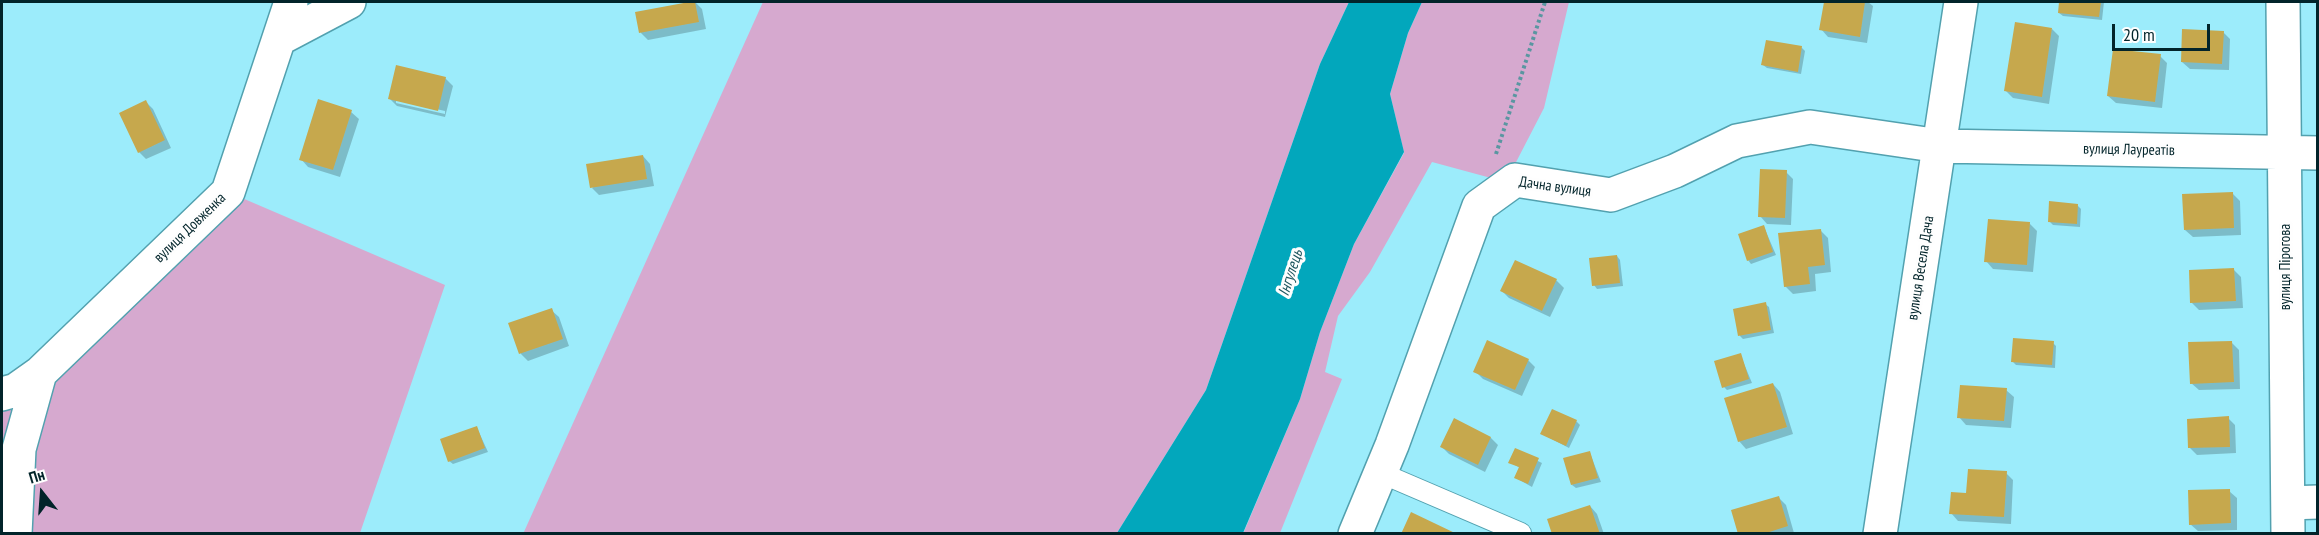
<!DOCTYPE html>
<meta charset="utf-8">
<style>
body{margin:0}
#map{position:relative;width:2319px;height:535px;overflow:hidden;background:#9cecfb;font-family:"PT Sans Narrow",sans-serif}
canvas{display:block}
.frame{position:absolute;inset:0;border:3px solid #02242a;pointer-events:none}
.north{position:absolute;left:12px;top:463px;width:60px;height:60px;-webkit-text-stroke:4px #fefefe;paint-order:stroke;rotate:343deg;font-size:16px;font-weight:700;line-height:24px;text-align:center;color:#02242a}
.north::after{content:'';display:block;margin:auto;width:21px;height:27px;background:#02242a;clip-path:polygon(50% 0,100% 100%,50% 72%,0 100%)}
.scale{position:absolute;left:2112px;top:24px;width:98px;height:27px;box-sizing:border-box;border:3px solid #02242a;border-top:0;padding-left:8px;font-size:18px;line-height:21px;white-space:nowrap;color:#02242a;-webkit-text-stroke:4px #fefefe;paint-order:stroke}
</style>
<div id="map">
<canvas width="2319" height="535"></canvas>
<div class="frame"></div>
<div class="north">Пн</div>
<div class="scale">20 m</div>
</div>
<script>
const c = document.querySelector('canvas').getContext('2d');
c.lineJoin = 'round';
function fillPath(path, color) {
  c.fillStyle = color;
  c.fill(path, 'evenodd');
}
function strokePath(path, color, width, dash) {
  c.strokeStyle = color;
  c.lineWidth = width;
  c.lineCap = dash ? 'butt' : 'round';
  c.setLineDash(dash || []);
  c.stroke(path);
}
function drawText(font, color, halo, rows, align = 'center') {
  c.font = font + ' "PT Sans Narrow",sans-serif';
  c.lineWidth = 6;
  c.setLineDash([]);
  c.textBaseline = 'middle';
  c.strokeStyle = halo;
  c.fillStyle = color;
  for (const [text, x, y, turn = 0] of rows) {
    c.save();
    c.translate(x, y);
    c.rotate((+turn || 0) * Math.PI / 180);
    c.textAlign = isNaN(turn) ? turn : align;
    if (halo) c.strokeText(text, 0, 0);
    c.fillText(text, 0, 0);
    c.restore();
  }
}
fillPath(new Path2D(`
 M763,2H1349L1320,64L1206,390L1117,533L523,534Z
 M1422,2H1569L1544,108L1513,168L1491,178L1432,162L1370,272L1338,316L1325,372L1342,379L1280,533L1243,534L1300,399L1320,332L1354,244L1404,153L1390,94L1408,33Z
 M228,192L445,285L360,533H2V394Z`), '#d6a9cf');
fillPath(new Path2D(`
 M1349,2H1422L1408,33L1390,94L1404,152L1354,244L1320,332L1300,399L1243,533H1117L1206,390L1320,64Z`), '#02a7bc');
fillPath(new Path2D(`
 M695,2L702,9L706,29L648,40L641,33L637,13Z
 M1826,2H1868L1873,6L1867,43L1828,37L1821,29Z
 M2060,2H2104L2102,20L2063,16L2059,13Z
 M2052,29L2059,36L2049,104L2013,98L2006,91Z
 M2223,32L2230,39L2229,70L2190,69L2182,62Z
 M1801,47L1805,51L1801,74L1767,68L1763,65Z
 M2160,56L2167,63L2162,108L2116,103L2108,96Z
 M445,78L453,86L445,117L397,106L390,99ZM396,100L445,111V114L396,103Z
 M146,102L153,109L171,148L146,159L139,152Z
 M351,112L359,119L340,177L308,167L301,159Z
 M643,156L650,164L654,186L599,195L592,188Z
 M1786,172L1793,179L1791,225L1767,224L1760,216Z
 M2233,194L2240,201L2241,235L2193,237L2185,230Z
 M2077,205L2081,209L2080,227L2053,225L2049,221Z
 M2029,223L2037,231L2033,272L1993,269L1986,261Z
 M1764,227L1776,255L1751,264L1748,260Z
 M1820,230L1828,238L1831,272L1815,274L1816,291L1793,294L1785,286Z
 M1617,256L1620,260L1623,286L1597,289L1594,285Z
 M2234,270L2241,277L2243,308L2199,310L2191,302Z
 M1556,280L1564,288L1550,317L1509,298L1502,291Z
 M1765,304L1769,307L1774,333L1743,339L1740,336L1734,310Z
 M551,310L559,317L569,346L528,361L521,354L510,324Z
 M2231,342L2239,350L2240,389L2199,390L2191,383Z
 M2053,343L2056,346L2055,368L2016,365L2012,361Z
 M1740,354L1752,383L1727,390L1724,387Z
 M1528,360L1535,367L1522,396L1483,379L1475,371Z
 M1773,384L1780,392L1793,434L1746,449L1739,441Z
 M2006,390L2014,397L2011,428L1966,425L1959,417Z
 M2228,418L2235,425L2236,453L2197,455L2189,447Z
 M1454,420L1491,438L1498,445L1485,472L1449,454L1442,447Z
 M1576,421L1580,425L1569,448L1542,434Z
 M477,428L488,452L453,464L449,461Z
 M1515,450L1542,463L1532,487L1516,478L1520,468L1510,462Z
 M1590,453L1601,482L1576,488L1572,485Z
 M2006,473L2013,480L2011,524L1958,521L1951,513Z
 M2229,491L2237,498V530L2198,531L2190,524Z
 M1778,497L1786,505L1794,533L1740,534Z
 M1590,506L1597,514L1604,534H1553Z`), '#0003');
fillPath(new Path2D(`
 M689,2H695L699,22L639,33L635,12Z
 M1824,2H1865L1860,37L1819,30Z
 M2059,2H2101L2099,17L2058,13Z
 M2015,22L2052,28L2042,97L2004,91Z
 M2182,29L2224,31L2222,64L2181,62Z
 M1766,40L1802,46L1798,72L1761,65Z
 M2113,49L2161,54L2155,102L2107,96Z
 M396,65L446,77L438,111L388,99Z
 M318,99L352,110L333,170L299,160Z
 M146,100L165,140L138,153L119,113Z
 M643,155L647,179L590,188L586,164Z
 M1760,169L1787,170L1785,218L1758,217Z
 M2233,192L2234,228L2184,230L2182,194Z
 M2049,201L2078,204L2077,224L2048,222Z
 M1988,219L2030,222L2027,265L1984,262Z
 M1764,225L1773,252L1747,261L1738,234Z
 M1821,229L1825,265L1808,267L1810,284L1784,287L1778,233Z
 M1617,255L1620,283L1592,286L1589,258Z
 M1515,260L1557,279L1542,311L1500,291Z
 M2234,268L2236,301L2190,303L2189,270Z
 M1766,302L1771,330L1738,336L1733,309Z
 M552,308L563,339L519,354L508,323Z
 M2013,338L2054,341L2052,365L2011,362Z
 M1487,340L1529,359L1515,390L1473,372Z
 M2232,341L2234,382L2190,384L2188,342Z
 M1741,353L1749,379L1722,388L1714,361Z
 M1773,383L1787,427L1738,442L1724,398Z
 M1960,385L2007,388L2004,421L1957,418Z
 M1552,409L1577,420L1566,446L1540,434Z
 M2229,416L2230,447L2188,448L2187,419Z
 M1454,418L1491,437L1478,465L1440,447Z
 M477,426L485,448L448,462L440,439Z
 M1515,448L1539,458L1528,484L1514,478L1519,467L1508,463Z
 M1590,451L1598,478L1571,485L1563,458Z
 M1968,469L2007,471L2004,517L1949,514L1951,492L1966,493Z
 M2230,489L2231,523L2189,525L2188,490Z
 M1779,496L1788,526L1763,534H1738L1731,510Z
 M1590,505L1600,534H1552L1547,519Z
 M1411,512L1457,534H1401Z`), '#c6a84d');
const service = new Path2D(`
 M1381,473L1521,533`);
const minor = new Path2D(`
 M2283,2L2288,534
 M279,39L349,2
 M2,394L16,390L40,373L228,192L291,2
 M2288,503L2318,502
 M15,534L19,449L40,373
 M1355,534L1392,445L1479,206L1515,180L1611,195L1675,171L1737,141L1810,127L1940,146L2318,153
 M1880,534L1961,2`);
strokePath(service, '#52a1af', 22);
strokePath(minor, '#52a1af', 36);
strokePath(new Path2D(`
 M1496,154L1545,2`), '#5a96a1', 4, [3, 3]);
strokePath(service, '#fff', 20);
strokePath(minor, '#fff', 33);
drawText('15px', '#02242a', '#fefefe', [
 ["вулиця Лауреатів",2129,150,1],
 ["Дачна вулиця",1555,187,8],
 ["вулиця Довженка",190,228,-44],
 ["вулиця Пірогова",2286,267,-90],
 ["вулиця Весела Дача",1921,268,-81]
]);
drawText('italic 16px', '#1e555e', '#fefefe', [
 ["Інгулець",1291,273,-72]
]);
</script>
